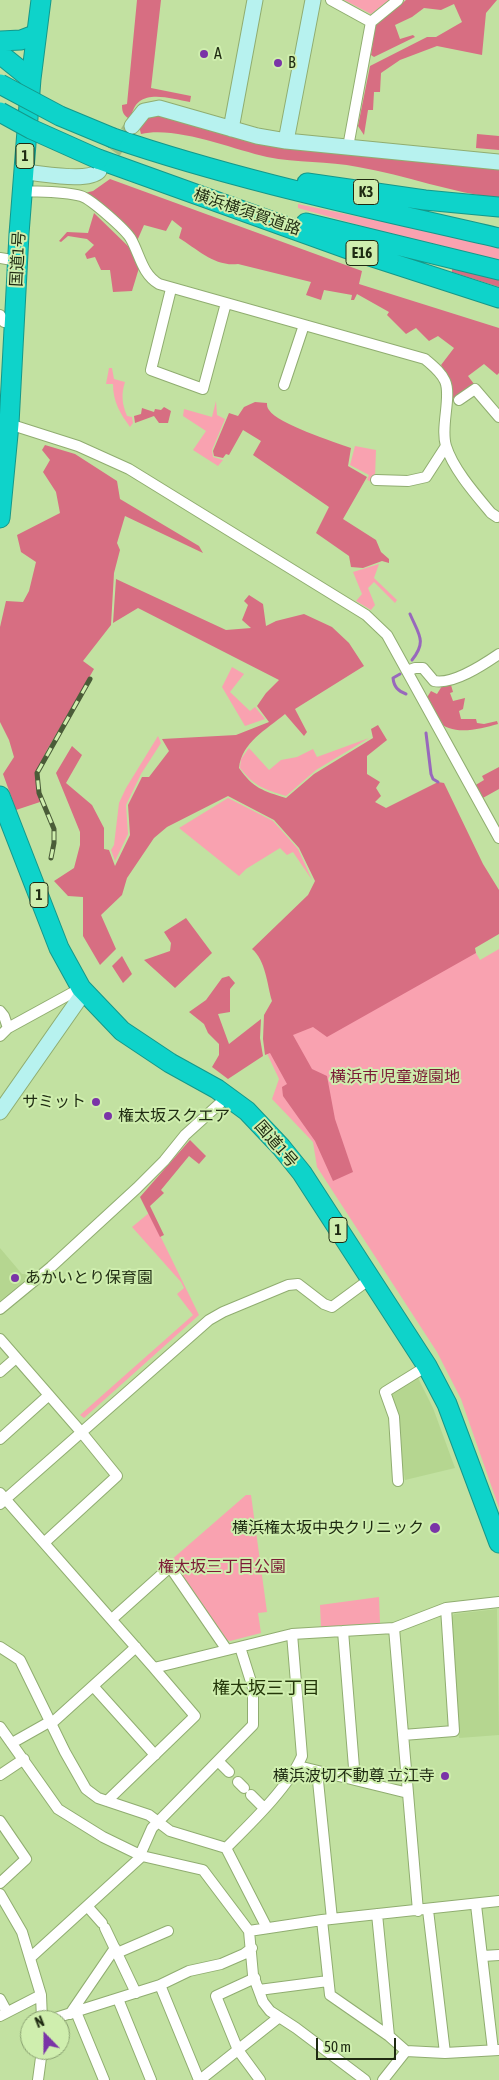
<!DOCTYPE html>
<meta charset="utf-8">
<style>
body{margin:0}
#map{position:relative;width:499px;height:2080px;overflow:hidden;background:#c2e1a1;font-family:"Asap Condensed",sans-serif}
canvas{display:block}
.north{position:absolute;left:20px;top:2010px;width:50px;height:50px;box-sizing:border-box;background:#cfeeae;border:1px solid #89a070;border-radius:50%;rotate:338deg;font-size:14px;font-weight:700;line-height:20px;text-align:center;color:#1f2b12}
.north::after{content:'';display:block;margin:auto;width:18px;height:22px;background:#7a34a7;clip-path:polygon(50% 0,100% 100%,50% 72%,0 100%)}
.scale{position:absolute;left:316px;top:2038px;width:80px;height:22px;box-sizing:border-box;border:2px solid #1f2b12;border-top:0;padding-left:6px;font-size:15px;line-height:18px;white-space:nowrap;color:#1f2b12;-webkit-text-stroke:4px #cfeeae;paint-order:stroke}
</style>
<div id="map">
<canvas width="499" height="2080"></canvas>
<div class="north">N</div>
<div class="scale">50 m</div>
</div>
<script>
const c = document.querySelector('canvas').getContext('2d');
c.lineJoin = 'round';
function fillPath(path, color) {
  c.fillStyle = color;
  c.fill(path, 'evenodd');
}
function strokePath(path, color, width, dash) {
  c.strokeStyle = color;
  c.lineWidth = width;
  c.lineCap = dash ? 'butt' : 'round';
  c.setLineDash(dash || []);
  c.stroke(path);
}
function drawText(font, color, halo, rows, align = 'center') {
  c.font = font + ' "Asap Condensed","Noto Sans JP",sans-serif';
  c.lineWidth = 4;
  c.setLineDash([]);
  c.textBaseline = 'middle';
  c.strokeStyle = halo;
  c.fillStyle = color;
  for (const [text, x, y, turn = 0] of rows) {
    c.save();
    c.translate(x, y);
    c.rotate((+turn || 0) * Math.PI / 180);
    c.textAlign = isNaN(turn) ? turn : align;
    if (halo) c.strokeText(text, 0, 0);
    c.fillText(text, 0, 0);
    c.restore();
  }
}
fillPath(new Path2D(`
 M0,1248L22,1274H33L0,1301Z
 M417,1376L433,1408L455,1468L405,1480L390,1395Z
 M497,1609L499,1735L459,1738L451,1619L454,1614Z`), '#b5d690');
fillPath(new Path2D(`
 M344,0H389L371,14Z
 M298,204L499,246V262L447,250L298,208Z
 M109,368H112L114,379L125,382C121,394 122,404 127,416L132,417L133,423L130,427C120,413 113,402 113,384H106Z
 M216,401L217,415L225,419L212,450L213,457L223,460L218,466L193,450L206,431L183,416L184,409L212,417Z
 M355,446L376,450L375,477L372,482L367,480L369,475L350,465Z
 M379,564L374,578L397,600L395,603L374,582L368,588L375,605L371,610L356,601L362,594L353,572Z
 M232,667L244,674L230,692L250,711L255,707L265,719L245,726L222,687Z
 M158,736L161,743L141,774L126,805L128,834L115,861L111,850L114,845L119,803L126,788Z
 M369,738L316,770L286,796C264,789 255,787 240,768L241,759L249,748L269,770L281,760L297,757L313,749L317,757Z
 M228,798L273,821L298,849L312,880L293,852L287,855L280,848L246,869L239,876L179,828Z
 M469,941L480,960L499,949V1508L461,1399L437,1352L317,1167L313,1142L272,1099L279,1079L265,1049Z
 M149,1213L199,1315L84,1418L80,1415L193,1315L177,1294L184,1288L181,1282L132,1227Z
 M246,1495H251L267,1612L258,1613L261,1633L230,1641L225,1639L170,1561Z
 M379,1597L380,1623L321,1627L320,1605Z`), '#f9a2b0');
fillPath(new Path2D(`
 M137,0H161L151,88L191,96L190,102C168,98 134,86 131,120C124,116 122,113 122,105L127,104Z
 M406,0H497L486,13L482,55L437,46L400,60L381,73L380,92H374L373,110H368L364,135L358,126L370,66L427,37H436L462,22L454,4L441,10L424,8L412,17L395,25L400,39L413,35L415,37L374,57L371,55L375,26Z
 M153,113L214,130L499,165V198C451,193 406,175 358,167C328,161 297,163 267,157C231,149 177,126 141,134L139,126Z
 M477,134L499,136V150L476,148Z
 M110,179L362,271L359,284L499,328V373L497,375L484,364L468,376L474,384L452,399C451,386 449,376 441,365L454,348L438,336L429,341L416,328L406,334L387,315L389,312L357,294L354,300H351L352,295L324,290L321,300L306,295L311,282L238,264C215,267 197,249 179,238L182,228L172,220L166,231L144,225L137,241C127,221 103,207 85,193L93,191Z
 M94,213L130,248L139,268L132,291L113,292L110,270H101L95,257L87,259L85,254L94,245L87,239L68,236L61,242L59,241L67,232L88,233Z
 M452,268L499,279V287L452,272Z
 M255,402L267,403C267,405 267,408 269,410C278,424 334,442 351,448L348,466L367,477L343,519L376,540L381,552L389,559V563L382,561L363,568L351,567L349,556L316,533L329,507L253,455L261,441L243,430L229,455L226,454L223,458L214,456L213,451L229,413L238,416L244,407Z
 M164,407L171,411L168,423H159L154,416L135,423L134,416L141,414L142,408L154,412L155,409L161,410Z
 M45,445L75,454L117,481L120,499L199,546L203,553L125,516L117,543L120,550L114,573L111,625L83,661L94,669L47,750L36,773L43,801L16,810L3,774L14,757L9,740L0,722V627L6,601L23,602L29,591L36,562L21,552L17,535L60,513L56,492L43,472L50,460L42,450Z
 M116,579L226,630L251,628L242,620L248,605L244,601L249,595L263,604L266,626L276,621L304,614L332,627L349,643L364,666L295,709L307,732L304,736L285,714C266,730 242,742 239,768C253,788 263,791 286,798L314,774L373,738L371,729L378,725L387,740L367,756V774L380,782L376,788L381,796L375,802L386,808L438,782L444,783L483,864L499,890V934L475,948L476,953L327,1037L313,1027L293,1035L312,1069L327,1076L335,1119L353,1172L333,1181L315,1141L283,1096L282,1087L287,1084L270,1053L265,1055L263,1039L264,1015L272,1001C267,984 266,961 252,949L308,895L315,881L299,848L274,820L228,796L167,827L154,838L127,878L122,895L101,915L116,949L100,965L83,936V897L68,896L54,881L74,868L80,845V832L56,773L72,746L82,755L66,783L92,805L104,828V849L109,850L115,866L130,835L128,805L142,777H149L169,751L162,739L236,735L269,722L257,706L266,693L279,680L138,608L113,623Z
 M451,685L453,692L450,693L453,701L465,698L463,709L459,711L461,719H476L477,723L484,724L497,721L498,724C479,729 452,737 437,720C432,715 429,705 426,699L431,691L437,694L442,686Z
 M499,767V789L481,799L474,786L484,780L482,776Z
 M186,918L212,953L175,988L144,960L170,951L171,943L164,932Z
 M122,956L132,974L123,983L112,966Z
 M229,976L235,983L230,989V1012L218,1014L229,1044L261,1019L260,1038L263,1056L228,1079L212,1067L219,1055V1044L208,1033L204,1024L189,1012L206,1000L222,978Z
 M190,1140L206,1156L199,1164L189,1156L161,1190L164,1193L150,1206L164,1235L160,1237L140,1197Z`), '#d76e82');
strokePath(new Path2D(`
 M410,614C419,635 427,641 412,660
 M400,674L393,678C394,687 398,691 406,694
 M426,733L431,774L433,779L438,782`), '#9868bc', 3);
strokePath(new Path2D(`
 M100,170L132,126`), '#a1bd84', 15, [15, 8]);
const street = new Path2D(`
 M331,0L371,22
 M348,147L371,22L398,0
 M23,191C41,192 63,191 81,196C91,199 126,230 131,239C140,255 142,274 159,284L425,359C433,366 441,372 445,381C452,396 440,427 446,446C453,469 476,495 491,513L497,517
 M0,258L18,261
 M171,289L151,370L203,389L226,303
 M0,315L4,322L15,323
 M284,385L304,325
 M459,400L475,389L499,417
 M9,424L78,446L129,469L366,615L387,635L499,838
 M376,480L408,481L426,477L446,446
 M407,671L415,668H423L434,681C453,685 483,665 499,654
 M0,1011L4,1016L8,1028
 M0,1036L8,1028L81,988
 M0,1309L51,1267L137,1188L164,1161L185,1135L228,1096
 M0,1339L82,1433L117,1476L45,1542
 M0,1372L16,1358
 M0,1439L49,1395
 M398,1481L394,1417L385,1392L427,1366
 M0,1493L154,1668L292,1634L394,1628L446,1608L499,1602
 M0,1504L209,1320L223,1312L288,1285L298,1284L324,1304L332,1307L370,1279
 M112,1619L170,1567L227,1650
 M394,1628L418,1911
 M343,1631L355,1780
 M0,1647L20,1660L65,1752L86,1789L98,1798L149,1815L170,1831L226,1848L267,1928
 M93,1686L155,1755
 M52,1723L136,1647
 M0,1727L58,1809L103,1837L142,1856L203,1870L249,1931L253,1975L263,2002L270,2011L296,2028L365,2080
 M403,1735L454,1731L446,1608
 M12,1743L51,1721
 M218,1761L229,1772
 M298,1766L408,1793
 M317,1771L332,1919
 M0,1775L24,1759
 M238,1782L244,1788
 M251,1795L264,1808
 M107,1801L195,1716L154,1668
 M0,1821L26,1859L0,1883
 M226,1848C250,1824 289,1787 302,1756L292,1634
 M140,1855L152,1828L253,1725V1688L240,1647
 M0,1894L22,1932L41,1995L42,2020
 M476,1905L493,2050
 M87,1906L102,1923
 M428,1910L445,2053
 M377,1914L389,2036
 M322,1920L330,1995L389,2036L406,2051L445,2053L499,2050
 M105,1928L136,1993
 M249,1931L322,1920L499,1901
 M117,1953L168,1931
 M483,1956L499,1955
 M30,1958L142,1856
 M255,1978L216,1996L238,2050L260,2080
 M160,1985L199,2080
 M259,1990L328,1981
 M0,1999L7,2012
 M118,1999L151,2080
 M76,2012L104,2080
 M70,2014L115,1948
 M0,2016L41,1995
 M49,2020L160,1985L189,1971L221,1964L244,1954L252,1948
 M38,2080L42,2050
 M200,2080L278,2018
 M383,2080L406,2051`);
const secondary = new Path2D(`
 M132,126L144,111L159,108L257,136L286,141L499,162
 M231,129L255,0
 M286,141L313,0
 M24,172C42,173 87,183 99,171
 M0,1112L84,992`);
const highway = new Path2D(`
 M0,41L21,40L34,35
 M0,54L31,79
 M113,138C239,181 370,208 499,238
 M98,159L351,250L499,298
 M307,183L425,200L499,207
 M306,223L499,270
 M0,518L9,424L19,234L31,79L41,0
 M0,796L59,948L81,988L122,1031L170,1063L217,1089L247,1111L281,1147L302,1173L427,1366L447,1404L499,1543`);
strokePath(street, '#90ad70', 12);
strokePath(secondary, '#90ad70', 17);
strokePath(highway, '#14988a', 21);
strokePath(street, '#fff', 10);
strokePath(secondary, '#b7f2ef', 15);
strokePath(highway, '#0ed3ca', 19);
const rail = new Path2D(`
 M51,858L54,843V829L39,793L37,773L90,679`);
strokePath(rail, '#4a5c38', 5);
strokePath(rail, '#cfeeae', 3, [9]);
const highwayBridge = new Path2D(`
 M0,84L60,116L113,138
 M0,112L31,129L98,159`);
strokePath(highwayBridge, '#14988a', 21, []);
strokePath(highwayBridge, '#0ed3ca', 19);
for (const [x, y, r, color] of [
 [204,54,5,"#7a34a7"],
 [278,63,5,"#7a34a7"],
 [96,1102,5,"#7a34a7"],
 [108,1116,5,"#7a34a7"],
 [15,1278,5,"#7a34a7"],
 [435,1528,6,"#7a34a7"],
 [445,1776,5,"#7a34a7"]
]) {
  const dot = new Path2D();
  dot.arc(x, y, r, 0, 2 * Math.PI);
  c.fillStyle = color;
  c.fill(dot);
  strokePath(dot, '#cfeeae', 2);
}
for (const [x, y, w] of [
 [25,156,18],
 [366,192,25],
 [362,253,32],
 [39,895,18],
 [338,1230,18]
]) {
  const box = new Path2D();
  box.roundRect(x - w / 2, y - 12.5, w, 25, 4);
  c.fillStyle = '#cfeeae';
  c.fill(box);
  strokePath(box, '#1f2b12', 1);
}
drawText('bold 15px', '#1f2b12', null, [
 ["1",25,156],
 ["K3",366,192],
 ["E16",362,253],
 ["1",39,895],
 ["1",338,1230]
]);
drawText('16px', '#1f2b12', '#cfeeae', [
 ["A",214,54],
 ["B",288,63],
 ["サミット",86,1102,"right"],
 ["権太坂スクエア",118,1116],
 ["あかいとり保育園",25,1278],
 ["横浜権太坂中央クリニック",424,1528,"right"],
 ["横浜波切不動尊 立江寺",435,1776,"right"]
], 'left');
drawText('16px', '#1f2b12', '#cfeeae', [
 ["横浜横須賀道路",247,212,19],
 ["国道1号",18,259,-87],
 ["国道1号",276,1144,49]
]);
drawText('16px', '#7b1b36', '#cfeeae', [
 ["横浜市 児童遊園地",395,1077],
 ["権太坂三丁目公園",222,1567]
]);
drawText('18px', '#25380a', '#cfeeae', [
 ["権太坂三丁目",266,1688]
]);
</script>
